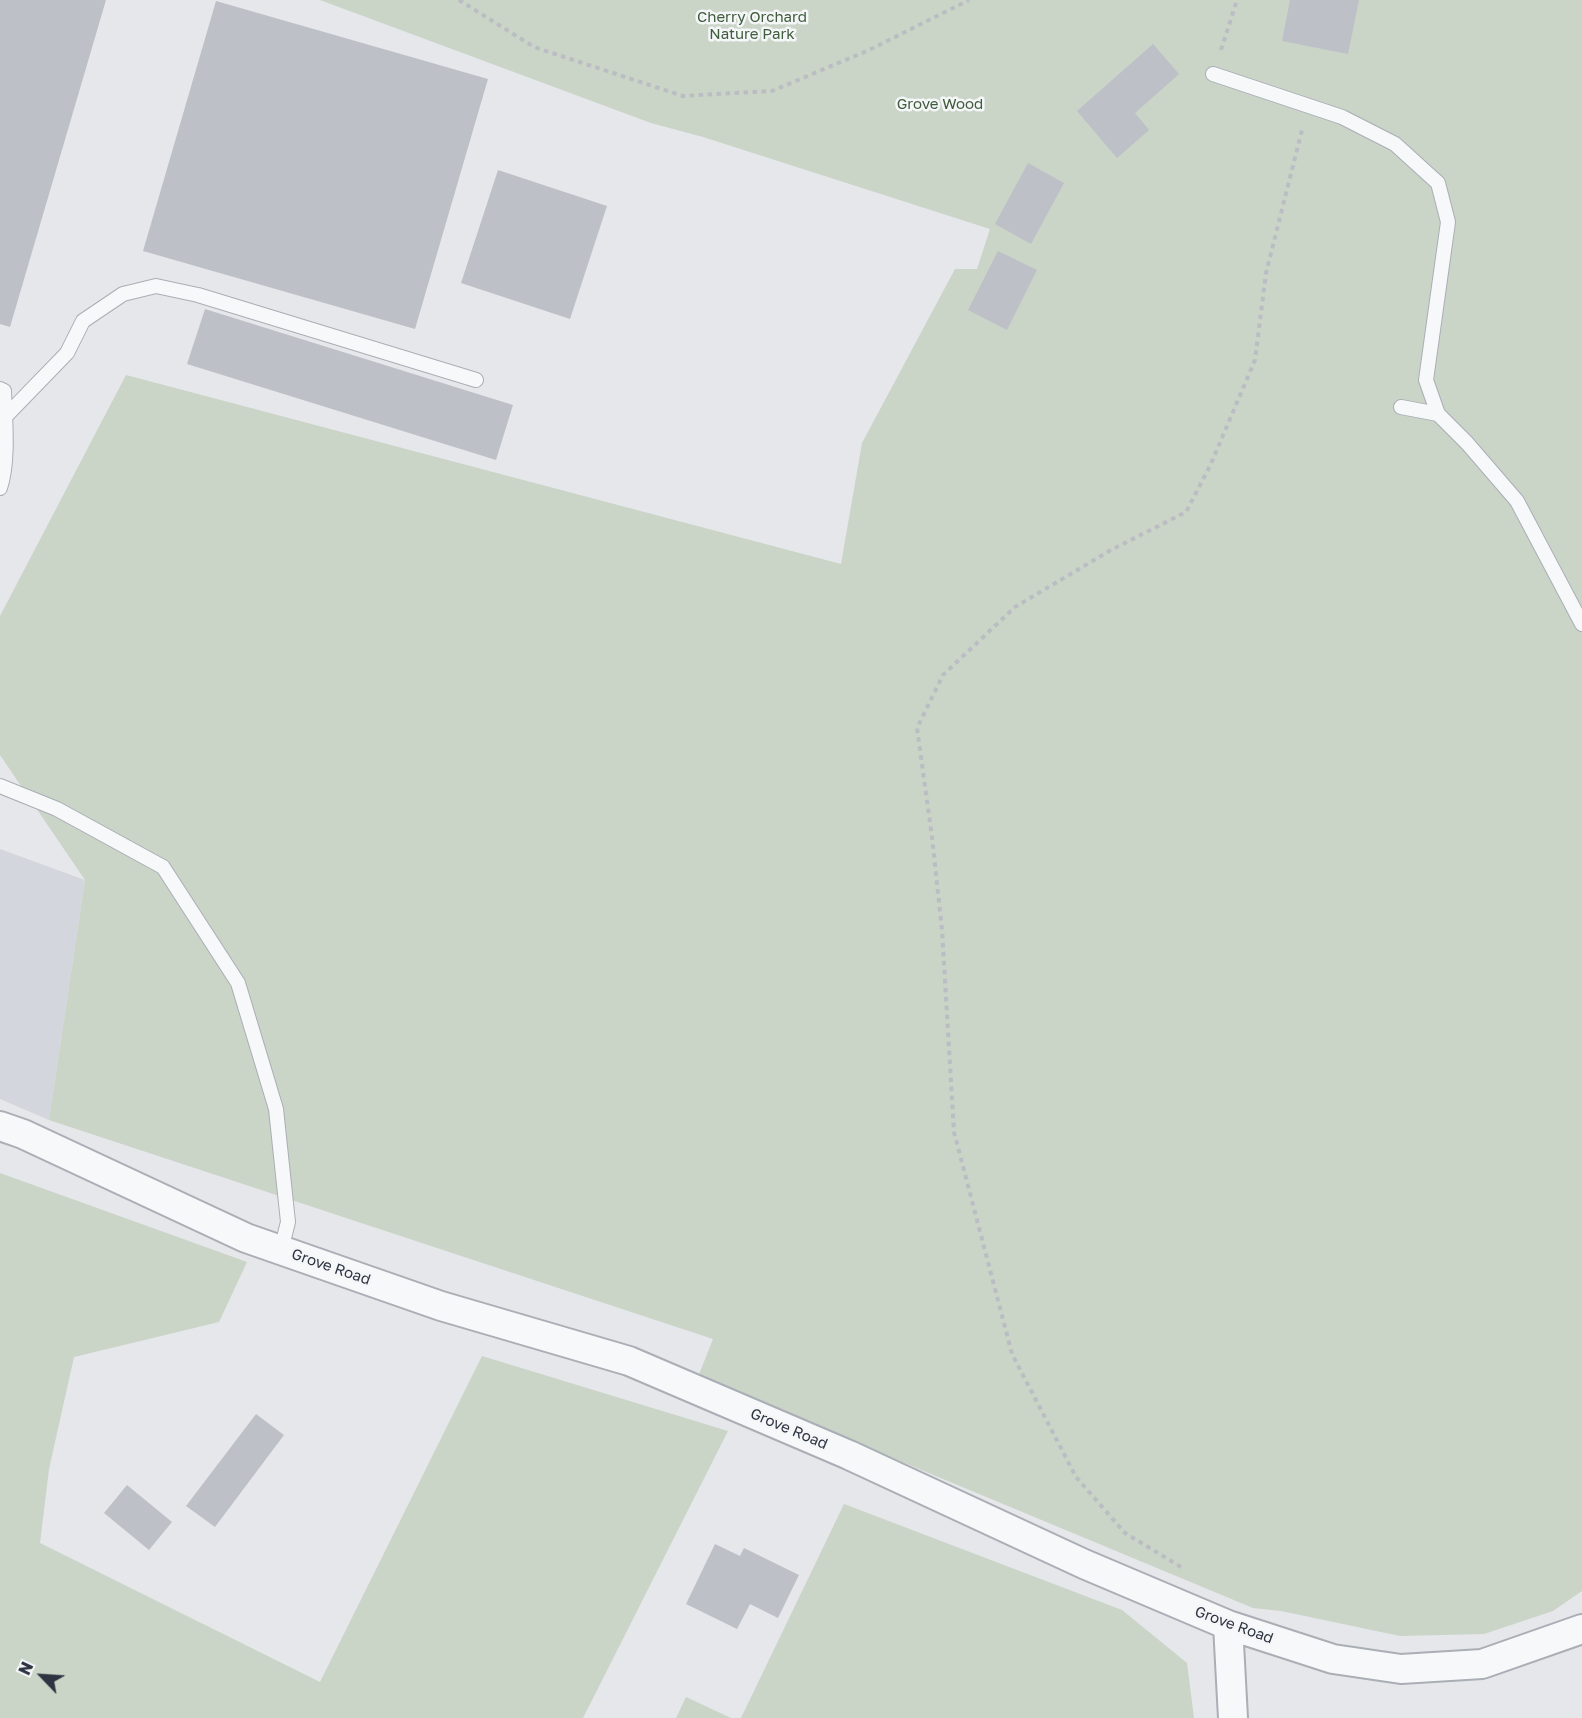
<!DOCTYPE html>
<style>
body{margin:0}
#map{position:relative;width:1582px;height:1718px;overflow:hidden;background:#e5e7eb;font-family:"Golos Text",sans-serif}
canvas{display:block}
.north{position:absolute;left:12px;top:1646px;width:60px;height:60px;-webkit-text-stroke:4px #f4f6f8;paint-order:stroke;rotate:295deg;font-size:16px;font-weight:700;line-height:24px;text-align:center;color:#2e3442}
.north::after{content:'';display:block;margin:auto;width:21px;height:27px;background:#2e3442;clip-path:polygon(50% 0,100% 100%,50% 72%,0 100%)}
</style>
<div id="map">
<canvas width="1582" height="1718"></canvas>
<div class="north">N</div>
</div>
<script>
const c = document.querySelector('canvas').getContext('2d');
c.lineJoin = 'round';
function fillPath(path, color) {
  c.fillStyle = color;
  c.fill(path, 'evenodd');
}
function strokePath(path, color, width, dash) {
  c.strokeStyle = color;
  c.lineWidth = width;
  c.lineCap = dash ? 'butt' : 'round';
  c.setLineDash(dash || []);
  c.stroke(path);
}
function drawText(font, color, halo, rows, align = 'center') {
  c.font = font + ' "Golos Text",sans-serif';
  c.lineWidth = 5;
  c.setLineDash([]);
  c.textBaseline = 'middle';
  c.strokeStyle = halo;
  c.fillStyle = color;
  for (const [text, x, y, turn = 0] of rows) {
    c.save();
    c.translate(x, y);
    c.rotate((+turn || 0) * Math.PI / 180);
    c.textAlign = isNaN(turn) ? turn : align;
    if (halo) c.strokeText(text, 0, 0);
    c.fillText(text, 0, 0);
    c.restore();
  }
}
fillPath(new Path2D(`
 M0,849L85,880L49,1120L0,1099Z`), '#d3d6dd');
fillPath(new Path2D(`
 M320,0H1582V1591L1553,1611L1484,1634L1400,1636L1281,1611L1253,1608L698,1377L713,1339L49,1120L85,880L0,755V616L126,375L841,564L862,443L955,269H977L990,229L703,137L651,123Z
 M0,1173L247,1262L219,1322L74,1357L49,1469L40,1543L320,1682L482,1356L728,1431L583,1718H0Z
 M844,1504L1122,1610L1187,1663L1194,1718H741Z
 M686,1697L731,1718H676Z`), '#cad4c7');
fillPath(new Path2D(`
 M0,0H106L10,327L0,324Z
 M1290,0H1359L1348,54L1282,41Z
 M216,1L488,79L415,329L143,251Z
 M1153,44L1179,74L1135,113L1149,130L1117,158L1077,111Z
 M1028,163L1064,183L1031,244L995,224Z
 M498,170L607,206L570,319L461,283Z
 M998,251L1037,270L1007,330L968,310Z
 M205,309L513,405L496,460L187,364Z
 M256,1414L284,1435L215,1527L186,1506Z
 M127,1485L172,1522L149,1550L104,1513Z
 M715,1544L740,1556L744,1548L799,1575L778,1618L750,1604L737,1629L686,1604Z`), '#bdc0c7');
const service = new Path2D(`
 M1213,74L1342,117L1395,144L1438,183L1448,222L1426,380L1438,414L1401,407
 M0,389L4,391C5,420 9,461 0,488
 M1438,414L1467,443L1517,501L1582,624
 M5,417L67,353L83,321L123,294L156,286L198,295L476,380
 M0,786L57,809L163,867L238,983L276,1109L288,1222L281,1250`);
const minor = new Path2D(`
 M0,1126L23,1134L246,1238L441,1306L629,1361L849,1455L1084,1564L1228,1625L1333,1659L1401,1669L1482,1664L1582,1629
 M1228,1625L1233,1718`);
strokePath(service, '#aaaeb5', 16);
strokePath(minor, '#aaaeb5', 32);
strokePath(new Path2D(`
 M459,0L534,47L683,96L772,91L869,50L969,0
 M1221,50L1237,0
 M1181,1567L1125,1533L1076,1477L1012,1354L954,1132L942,930L932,837L917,728L943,675L1015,607L1111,550L1186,512L1210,466L1255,360L1266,273L1302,130`), '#bbbdc3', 4, [4.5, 4.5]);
strokePath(service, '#f7f8fa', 14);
strokePath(minor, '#f7f8fa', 28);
drawText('15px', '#415c3d', '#f4f6f8', [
 ["Cherry Orchard",752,17],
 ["Nature Park",752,34],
 ["Grove Wood",940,104]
]);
drawText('15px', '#2e3442', '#f4f6f8', [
 ["Grove Road",331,1267,19],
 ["Grove Road",789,1429,23],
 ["Grove Road",1234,1625,20]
]);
</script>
